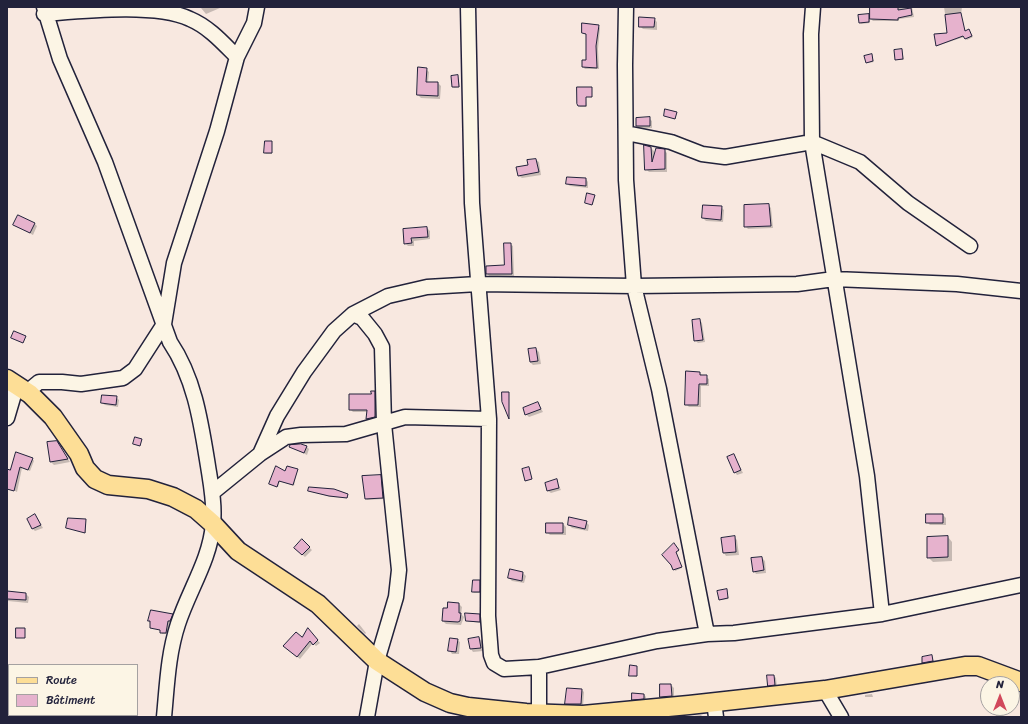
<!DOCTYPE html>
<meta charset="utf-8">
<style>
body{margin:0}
#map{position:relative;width:1028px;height:724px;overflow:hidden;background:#f8e8e0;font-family:Sriracha,sans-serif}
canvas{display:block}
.frame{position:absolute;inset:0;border:8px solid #22223b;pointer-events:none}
.legend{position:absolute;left:8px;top:664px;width:130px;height:52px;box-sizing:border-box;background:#fcf5e5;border:1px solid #a5a1a1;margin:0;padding:5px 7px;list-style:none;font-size:12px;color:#22223b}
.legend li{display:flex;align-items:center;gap:8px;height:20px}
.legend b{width:20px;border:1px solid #a5a1a1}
.north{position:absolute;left:980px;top:676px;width:40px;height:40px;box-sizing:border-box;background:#fcf5e5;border:1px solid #a5a1a1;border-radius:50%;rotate:0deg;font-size:11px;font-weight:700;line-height:16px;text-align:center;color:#22223b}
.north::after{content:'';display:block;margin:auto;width:14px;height:18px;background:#d1495b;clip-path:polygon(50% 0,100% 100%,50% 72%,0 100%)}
</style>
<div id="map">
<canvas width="1028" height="724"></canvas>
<div class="frame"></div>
<ul class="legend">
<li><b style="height:5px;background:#fdde96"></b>Route</li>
<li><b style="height:11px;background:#e6b2cd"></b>Bâtiment</li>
</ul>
<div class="north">N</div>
</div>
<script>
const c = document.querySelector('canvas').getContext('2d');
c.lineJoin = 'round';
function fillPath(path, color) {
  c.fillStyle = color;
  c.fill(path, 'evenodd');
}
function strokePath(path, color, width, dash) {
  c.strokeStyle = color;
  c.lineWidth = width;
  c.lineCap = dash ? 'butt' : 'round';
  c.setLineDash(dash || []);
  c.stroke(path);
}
fillPath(new Path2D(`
 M203,7H220V8L206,14L201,8Z
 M871,7H912L914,17L899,19V21H873L870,18V23L861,24L860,23L869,15L871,18Z
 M944,7H962L961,15L965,32L969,30L973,37L967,40L964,37L937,46L935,35L948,34Z
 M654,19L657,22V30L643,29L640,26Z
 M598,26L600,28L598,49L599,69H585L583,67L587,61V35L583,33Z
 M902,50L904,60H897L896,59Z
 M872,55L874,62L868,63L866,62Z
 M426,69L429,72L428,83H438L441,86L440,99L421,98L418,95Z
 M458,76L460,87L454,88L453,87Z
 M591,88L592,97H586L587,107H580L579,106Z
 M676,113V119L665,116Z
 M649,118L652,121V128L640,129L637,126Z
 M271,142L272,154H266L265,153Z
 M651,148L654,151V156L664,150L667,153V172H649L646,169Z
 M536,160L539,162L541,175L522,178L519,176Z
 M586,179L588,182V188L570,186L567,184Z
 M594,196L593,205L587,203Z
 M769,206L771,208L773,228L748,229L746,227Z
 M721,207L724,210L723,222L706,221L703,218Z
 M34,223L37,226L33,235L14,225Z
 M427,228L430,231V239L414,241V246H408L405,243L404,230Z
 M510,244L513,246L514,276H489L487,273L505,266Z
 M700,320L702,323L705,342L698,343L695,340Z
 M536,349L539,352L541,364L533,365L530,362Z
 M699,373L709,379V386H701V407H689L686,404Z
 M374,392L377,394V419L369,421L367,419L368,412H353L350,409L372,395Z
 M116,397L119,400L118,407L105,405L102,403Z
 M538,403L543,412L529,417L526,414Z
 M57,442L59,445L70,462L54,465L51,462L48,443Z
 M306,446L309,449L307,455L291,447Z
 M734,455L743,473L737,475L735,472Z
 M32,458L34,461L30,471L22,468L17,492L7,486V471H11Z
 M297,470L294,486L280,481L278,487L270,484L286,473Z
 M380,476L384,499L367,500L366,499Z
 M556,480L561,490L551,493L548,491Z
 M309,491L347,495L348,496V498L331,497Z
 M35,515L43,528L35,531L32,528Z
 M927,515H943L946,518V525H930L927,522Z
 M85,520L86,533L67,527Z
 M586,522L589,525L588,531L572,528L569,525Z
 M563,524L566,527V535H550L547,532Z
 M948,537L952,542V561L933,562L928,557Z
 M735,538L737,540L739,555L726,556L724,553Z
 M302,541L312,550L305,557L295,548Z
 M674,544L679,551L676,553L682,568L675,571L672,564Z
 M762,558L765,561L766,573L756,574L754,571Z
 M511,570L523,573L526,576L524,583L512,581L509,578Z
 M479,581L480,593H474L473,592Z
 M726,590L729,599L721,600L719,599Z
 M7,592L26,594L29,597L28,603L8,601Z
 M449,603L459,604L462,607L461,614L464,617L461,625L446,624L443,621Z
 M172,615L167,634H162L161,630L151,627L149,621Z
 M479,615L480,623L467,621Z
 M359,624L366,633L365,634L357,626Z
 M308,630L320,643L316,646L313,643L300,659L287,649L302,638Z
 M479,638L482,641L483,651L473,652L471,649Z
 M457,640L460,642L459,654H452L450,651Z
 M932,657L934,662H923Z
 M637,667V677L631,676L630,675Z
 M774,676L776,678L777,687L772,688L769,685Z
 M671,685L674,688V699L664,700L661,697Z
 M582,690L584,692L583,707L569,706L566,703Z
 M7,693L9,694V708L7,707Z
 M644,694L646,697V701L635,702L633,699Z
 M872,694L873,697H865V695Z
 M1002,714L1005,717H996V715Z
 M701,715L703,717H684Z`), '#0003');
const building = new Path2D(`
 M870,7H898V10L911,8L912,15L898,18V20L870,19Z
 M961,13L965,31L969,29L972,36L965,39L963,36L936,46L934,34L947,33L945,15Z
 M869,14V22L859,23L858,15Z
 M639,17L655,18L654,27H639Z
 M582,23L599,25L596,46L597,68L582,67V60H586V34L582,33Z
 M902,49L903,59L895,60L894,50Z
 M872,54L873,61L866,63L864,56Z
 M418,67L427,68L426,82H438V96L417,95Z
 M458,75L459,87H452L451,76Z
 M577,87H592V97H586V106H578L577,104Z
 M665,109L677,112L675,119L664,116Z
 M650,117V126H636V118Z
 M265,141H272V153H264Z
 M644,145L651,147L652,162L656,148L665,149V169L645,170Z
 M536,159L539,172L518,176L516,167L528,165L527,160Z
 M567,177L586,178V186L566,184Z
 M587,193L595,195L592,205L585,203Z
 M769,204L771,226L744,227V205Z
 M703,205L722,206L721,220L702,218Z
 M18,215L35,223L30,233L13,225Z
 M427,227L428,237L411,238L412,243L404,244L403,229Z
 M504,243H511L512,274H486V266L504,265Z
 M700,319L703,340L694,341L692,320Z
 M14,331L26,336L23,343L11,338Z
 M536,348L538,361L530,362L528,349Z
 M686,371L700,372V375H707V384H699L698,405H685Z
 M371,391H375V417L366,419L367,410H349V394H371Z
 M502,392H509V419L502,402Z
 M102,395L117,396L116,405L101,403Z
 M538,402L541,409L525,415L523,408Z
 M135,437L142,439L140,446L133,444Z
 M57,441L68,459L50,462L47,442Z
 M301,444L307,446L304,453L289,447L290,445Z
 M16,452L33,458L28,470L20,467L14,491L7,489V469L10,470Z
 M734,454L741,470L734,473L727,457Z
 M276,466L285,471L287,466L298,469L293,485L279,481L277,487L269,484Z
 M529,467L532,479L525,481L522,469Z
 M381,475L383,498L365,499L362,476Z
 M557,479L559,488L547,491L545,483Z
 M309,487L334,489L348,494L347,498L329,496L308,491Z
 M35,514L41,525L32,529L27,519Z
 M926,514H943V523H926Z
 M569,517L587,521L585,529L568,525Z
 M68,518L86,519L85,533L66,528Z
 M546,523H563V533H546Z
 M735,536L736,552L723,553L721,538Z
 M948,536V557L927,558V537Z
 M302,539L310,547L302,555L294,548Z
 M674,543L679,550L676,552L682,567L673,570L671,565L662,555Z
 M762,557L764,570L753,572L751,558Z
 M510,569L523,572L522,581L508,578Z
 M473,580H480V592H472Z
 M727,589L728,598L719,600L717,591Z
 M7,591L26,593V600L7,599Z
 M448,602L459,603V613H461L460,621L458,622L442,621L443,608H447Z
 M151,610L173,614L170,621H168L166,633H160V630L150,628V621H148Z
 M465,613L480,614V622L466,621Z
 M16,628H25V638H16Z
 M308,628L318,640L313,645L310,641L297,657L283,646L296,632L302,637Z
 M479,637L481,648L470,649L468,639Z
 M450,638L458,639L456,652L448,651Z
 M932,655L933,661L922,663V657Z
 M630,665L637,666V676H629Z
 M767,675H774L775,685L768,686Z
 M660,684H671L672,696L660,697Z
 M567,688L582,689L581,704H565Z
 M632,693L644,694V699L632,700Z`);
fillPath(building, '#e6b2cd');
strokePath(building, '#22223b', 1);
const minor = new Path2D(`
 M44,7L60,59L105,162L170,342C195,379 201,423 208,466C211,485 215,505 213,524C210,560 189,590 178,624C168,654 167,686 164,717
 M468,7L472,203L489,419L488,616L491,655L494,663L504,669L539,667V713
 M626,7L625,65L626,180L634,286L659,389L707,634
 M813,7L811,34L812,142L867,476L882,614
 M44,14C83,11 155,3 190,19C209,27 223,43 237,57
 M626,133L671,142L702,154L725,157L812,142L860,162L908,203L970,246
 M353,314L362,318L375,334L382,347L384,424L399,570L396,597L377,661L367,717
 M30,394L33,387L39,382H62L81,384L123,378L135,369L164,324L174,263L217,131L237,57L254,23L257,7
 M7,418L17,384
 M260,454L277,416L304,372L334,331L353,314L388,296L427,287L478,284L634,286L797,284L834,279L957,284L1021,291
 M212,493L260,454L286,437L301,435L346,434L405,417L489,419
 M539,667L657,641L707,634L734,633L882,614L1021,585
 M825,690L841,717
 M714,702L716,717`);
const major = new Path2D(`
 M7,379L30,394L53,417L79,454L85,468L95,479L108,485L148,489L173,497L196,509L213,524L238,551L318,604L377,661L425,692L450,703L468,707L526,713L583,715L689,705L825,690L965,666H978L1021,682`);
strokePath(minor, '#22223b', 17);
strokePath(major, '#22223b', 21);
strokePath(minor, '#fcf5e5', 14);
strokePath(major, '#fdde96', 18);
</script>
